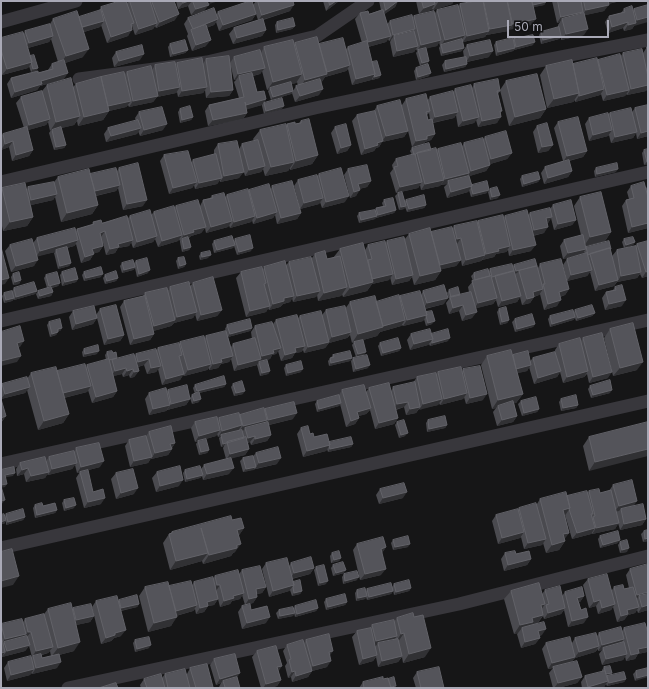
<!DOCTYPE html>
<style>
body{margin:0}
#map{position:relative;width:649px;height:689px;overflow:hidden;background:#161617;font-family:Inter,sans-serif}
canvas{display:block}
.frame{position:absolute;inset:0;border:2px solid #a9a9b6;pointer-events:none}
.scale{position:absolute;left:507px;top:20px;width:102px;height:18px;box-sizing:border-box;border:2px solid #a9a9b6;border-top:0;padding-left:5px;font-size:12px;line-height:14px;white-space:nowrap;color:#a9a9b6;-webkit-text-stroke:3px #111112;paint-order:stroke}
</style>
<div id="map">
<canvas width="649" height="689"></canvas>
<div class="frame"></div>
<div class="scale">50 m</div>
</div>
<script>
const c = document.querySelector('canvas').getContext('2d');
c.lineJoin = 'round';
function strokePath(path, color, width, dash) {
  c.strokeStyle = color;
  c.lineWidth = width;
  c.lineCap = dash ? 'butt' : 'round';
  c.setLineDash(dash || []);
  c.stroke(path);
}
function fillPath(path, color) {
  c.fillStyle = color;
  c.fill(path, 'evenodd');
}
strokePath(new Path2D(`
 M1,22L76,1
 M79,79L207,62L317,36L368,1
 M1,182L315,108L514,66L648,40
 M1,321L648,172
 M1,464L648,320
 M1,548L648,401
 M68,688L459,604L648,556`), '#38373c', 13);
fillPath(new Path2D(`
 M128,1H169L175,20L156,28L155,26L153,29L135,35L132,26L128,36L107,43L101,25L100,27L84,32L83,57L65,63L64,79L40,86L37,90L11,98L7,84L11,78L38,73L48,70L52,64L58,62L51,39L49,42L28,48L30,56L38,68L36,71L31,72L29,66L28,68L2,75L1,71V38L24,34L25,31L50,24L53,19L79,17L99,11L101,7L127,3Z
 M176,1H207L204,11L191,15L188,6L178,9Z
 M256,1H293L290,11L263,20L266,30L262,36L233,44L229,34L234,28L258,20L256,14L252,20L219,31L216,22L214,25L206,28V46L192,51L187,36L188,34L184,24L188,18L216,15L218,12L253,5Z
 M323,1H339L326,11Z
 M379,1H398L395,7L384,14L387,24L390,21L412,18L414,16L435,13L437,10L458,7L460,4L476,1H546V2L544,5L533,7L531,25L509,29L508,31L486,35L485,37L463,42L462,40V51L441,56L439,48L440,46L439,42L437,46L426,48L429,61L427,64L420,66L416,53L418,50L417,51L416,49L414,52L393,57L390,42L391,40L389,41L388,39L386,42L368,47L372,62L381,75L379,78L372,80V79L371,80L352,85L348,69L346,71L325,77L321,83L319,95L295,102L292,93L291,94L271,100L268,91L269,90H267L262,71L260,74L253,76L257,92L266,99L264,103L282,109L264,114L262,106V105L246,109L247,113L243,119L208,126L205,111L209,105L239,98L234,82L236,80H234L231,67L233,90L229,96L206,98L205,90L203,93L178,97L177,92L176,93L157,97L153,102L129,107L128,105L126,107L109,111L103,120L78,126L77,121L74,125L61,128L66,145L64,148L54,150L49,133L51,130L50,131L48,122L46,125L28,130L33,150L29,156L12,161L9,147L1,150V136L3,134L24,128L16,103L21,97L42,91L47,85L73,87L76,84L125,74L127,72L152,70L155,65L176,64L177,63L203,64L206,59L230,63L234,57L261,53L264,47L294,44L295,43L319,44L346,49L348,47L362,43L355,19L360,13L369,14L381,10ZM297,82L298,86H296L293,91L291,84L296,83Z
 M416,1H454L452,4L433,10L432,9L431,10L419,14Z
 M552,1H621L608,4L604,11L585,15L584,35L561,40V37L559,39L541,44L539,35L541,32L558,27V25L560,22L557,23Z
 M648,5L632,29L624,31L623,28L608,33L605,22L609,16L621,13L624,9L633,10L634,9Z
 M277,22L295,26L292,29L276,33L275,25Z
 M514,39L533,45L514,50L513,51L496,56L494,45L496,42L514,40Z
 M170,44L188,50L185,53L170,57L168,47Z
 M467,45L489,57L467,62V64L465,67L444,72L442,65L445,61L464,57L463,51Z
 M647,47H648V90V88L646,91L627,95L626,94L625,96L603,101L601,94L600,95L575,102V100L573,102L547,108L540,75L546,66L573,64L597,61L598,60L620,57L623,53H643Z
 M116,52L140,60L114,67L112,58Z
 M416,68L429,76L416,80L414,71Z
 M506,81L546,109L540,118L509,126L500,90Z
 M474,84L500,91L498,94L502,111L500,113L497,123L478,127L476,120L474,123L458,127L456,115L454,118L433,123L435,134L431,140L425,142L423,145L412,147L408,131L404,137L382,142L379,147L376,148L374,151L361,155L352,121L357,115L374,111L377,106L402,105L406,99L427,101L430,97L453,92L455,89L472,88ZM429,113L430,120H428L427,115Z
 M648,105V136L637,139L636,133L633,138L611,143L609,135L608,136L589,141L585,124L589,118L608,114L610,113L632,112L635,108Z
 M180,109L193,117L191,120L180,123L178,112Z
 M139,112L163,130L140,136L138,131L137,134L106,142L104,134L108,128L136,121L135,118Z
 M301,121L318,155L312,164L290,170V168L288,171L265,176L263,169L261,172L245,176L243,169L239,178L220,182V180L217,184L195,189L194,185L192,188L169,194L160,161L164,155L191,163L193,160L214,154V150L218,144L239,149L242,144L254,141L253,139L260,130L286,126L287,124H295L299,123Z
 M558,122L587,151L583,157L569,161L572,171L568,177L544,184L541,173L545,167L563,161L554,128Z
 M537,126L553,145L548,151L538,153L533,132Z
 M335,127L351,145L347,151L337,154L331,133Z
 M485,137L512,153L507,159L490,164V165L486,171L469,176L472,185L487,193L471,197L469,190L468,192L447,198L444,187L447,184L441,185V184L440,186L421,190L420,185L418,188L396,193L390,173L393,169L392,165L396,159L412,155L410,151L412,148L436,150L438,149L462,146L464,143L483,140Z
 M644,150L648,164L644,165L642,153Z
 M119,168L143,206L123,210L118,188L116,191L96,196L98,205L92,214L61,222L55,197L53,200L31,205L33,217L27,226L3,231L1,221V189L2,188L27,189L28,187L54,182L58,177L90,174L117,171Z
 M596,168L616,172L595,177L594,171Z
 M348,169L371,181L367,187L359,189L356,196L350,198L344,175Z
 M319,174L345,202L322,208L320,202L319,204L300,209L294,186L298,180L317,176Z
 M522,176L540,179L538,182L522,187L520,179Z
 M272,186L301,213L297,219L277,224L275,215L273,218L253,224L252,220L251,222L230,228L229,225L228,227L206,233L205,228L201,233L191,236L189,238L191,247L189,250L182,252L180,242V241L179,239L178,241L158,247L155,239L153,242L133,248L131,242L129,246L118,248L115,253L106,255L103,243V246L99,252L94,253L90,260L81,263L76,244L74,246L67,248L71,263L69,266L58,269L54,253L55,252L37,256L34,266L11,272L5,251L10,245L33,243L37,238L76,231L77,229L92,225L93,222L102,223L127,219L130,216L151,215L154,212L175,207L176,206H200L203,200L210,198L212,196L225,197L227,195L248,192L249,190L271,189Z
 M631,186L646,188L648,186V228L628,233L622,206L626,200L629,199L627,192Z
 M490,189L498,198L490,200L488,192Z
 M398,193L405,201L406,200L426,205L424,208L407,212L405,207L404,209L399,210L395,196Z
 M580,197L611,232L605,241L585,246L586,247L610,250L613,260L612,256L617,250L635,246L637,244L648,241V276L642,278L640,274L637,278L617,282L614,286L595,291L590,272L587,276L567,281L563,265L567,259L585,254L584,252L582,254L563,259L560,246L564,240L581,235L574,206Z
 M384,200L396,210L394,213L376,218V217L375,219L359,223L357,216L359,213L375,210L376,208L383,206L382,203Z
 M553,205L576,220L572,225L554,230L551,218L548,223H547L544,233L533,236L531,251L509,256L508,250L506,252L496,254L494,257L482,260L481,261L462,266L461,260L456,266L441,269V271L435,280L414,285L412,277L409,281L392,285L390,277L389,280L372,284L367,291L343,297L342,294L341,296L318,301L317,295L316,297L293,302L292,298L290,302L283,304L280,307L269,310L268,308L266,312L246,317L236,278L241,272L263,269L264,267L286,265L289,262L312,258L315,254L327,259L333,258L340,249L365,250L368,245L385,244L387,241L404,240L409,234L431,232L453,228L454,226L477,223L478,221L503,218L505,216L528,215L530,213L550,209Z
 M235,239L251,251L237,255L234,246L233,248L214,253L212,244L214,241H234Z
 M624,239L635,242L633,245L624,248L622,242Z
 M201,253L208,258L200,260L199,256Z
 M178,258L186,264L184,267L178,269L176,261Z
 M136,261L148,273L137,277L135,268L133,270L122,273L120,266L122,263H134Z
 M540,264L569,289L565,295L560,297L557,306L544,310L540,294L539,295L534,297L530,303L522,305L520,297L517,302L498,307L496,300L493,304L476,308L472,318L462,321L459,311L449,314L446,303L449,299L447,293L449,290L460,295L469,292L468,287L473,281L471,276L474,273L489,271L490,269L513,266L514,265L538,268Z
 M62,272L78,279L76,282L62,286L60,275Z
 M84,272L101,277L84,281L82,275Z
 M13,274L21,280L19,284L13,285L11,277Z
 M46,275L60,283L58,286L52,288L53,292L51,296L38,299L36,294L38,291L47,288L44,278Z
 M105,275L118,278L116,281L105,284L103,278Z
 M193,283L222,310L217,316L197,321L195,314L193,318L174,323L171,326L153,331L154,334L150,340L130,345L120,307L124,301L143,296L145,293L168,290L170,287L190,286Z
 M615,287L622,306L605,310L602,298L606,292L613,290Z
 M14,288L37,291L35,294L14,300V299L12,301L4,303L2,296L4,293L12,291Z
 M423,291L444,304L425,309L426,312L432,324L426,326L424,319L423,321L403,326L402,325L401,326L380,332L377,336L363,340L364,355L356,357L352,345L354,342L352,343L350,335L347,338L329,343L325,348L304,353L303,350L301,352L295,353L292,358L281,361L278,351L276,354L272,355L270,359L259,362L257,365L234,371L231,359L229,362L221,364L218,368L209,370V368L207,370L184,376L183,375L180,380L162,385L158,369L156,372L147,374L144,365L138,367L139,371L134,377L130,378L129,375L123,377L122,374L113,376L117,391L113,397L92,403L88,390L87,392L64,398L69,414L63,423L38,430L27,390L25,393L1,399L6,416L1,423V385L2,384L27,379L31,373L57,371L86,367L87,365L106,360L105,355L107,352L113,353L117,359L135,356L136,354L156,351L158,348L179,344L180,342L205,338L206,336L226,331L225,329L227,325L252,328L250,331L228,337L231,347L233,344L252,339L251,332L255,326L273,324L276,320L298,318L300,316L322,315L326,310L345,309L350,302H376L399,298L400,296L421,295Z
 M100,309L124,335L120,341L104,345L97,318L93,324L72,330L69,317L73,311L96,315Z
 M499,309L509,320L507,323L500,325L497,312Z
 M575,310L595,313L592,316L576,321L575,318L573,320L550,327L548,319L550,316L574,312Z
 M515,319L535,324L533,327L515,332L512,322Z
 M49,322L62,328L60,331H58L56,335L50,337L47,325Z
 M610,329L637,370L613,376L604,338Z
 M411,334H431L448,341L430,346L429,344L428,345L410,350L407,340Z
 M583,338L608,378L589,383L587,374L584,377L563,383L560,372L557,377L534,384L529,367L527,371L517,373L523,394L516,403H514L517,416L513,422L497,426L493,412L496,408L492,409L481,365L487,356L513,355L530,361L533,358L555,352V350L559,344L580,342Z
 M380,343L401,348L399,351L381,356L378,346Z
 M84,349L97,354L83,357L82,352Z
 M333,355L352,358L350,361L329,366L328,361Z
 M353,358L368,368L353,372L351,361Z
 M259,362L270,371L268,374L260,376L257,365Z
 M286,365L301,372L286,376L284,368Z
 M463,369L483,400L466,404L464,397L463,399L440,405L439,403L438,405L419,409L416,413L406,415L404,407L396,410L398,418L394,424L375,429L370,410L366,414L358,416L359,418L355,424L346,427L340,404L339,406L317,412L315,404L317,401L339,395L342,390L366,392L369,388L391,391L393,387L413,383L417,377L436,374L438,372L462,371Z
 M226,384L224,387L199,393V402L192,404L190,398L192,395L195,394L193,388L195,385Z
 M233,384L243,394L234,396L231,387Z
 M590,386L610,393L591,398L588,389Z
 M168,390L190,399L186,405L167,410L166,411L149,415L145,399L149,393L167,391Z
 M561,399L578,405L576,408L561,411L559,402Z
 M521,401L539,409L537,412L522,416L518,404Z
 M265,409L293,419L269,425L271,435L267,441L251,445L250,442L248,443L249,449L245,455L231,458L229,474L203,480L202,476L200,478L185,482L183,473L185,470L201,469L204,465L226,459L223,448L224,446L221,447L219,438L221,436L218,437L217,434L216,436L195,442L191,428L195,422L218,420L219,418L239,416L240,415L264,411Z
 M428,420L447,425L445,428L427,432L426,423Z
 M397,422L405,436L399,438L395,425Z
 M648,422L589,471L583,446L589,437Z
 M301,428L314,437L329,442L353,444L351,447L328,452L327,449L326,451L303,457L297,434Z
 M149,432L175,443L172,448V449L168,455L151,459V458L148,463L130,467L125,446L129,440L146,436Z
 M198,441L209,450L207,453L199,455L196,444Z
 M76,448L100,467L77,473L75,465L72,469L48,475L47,474L45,478L26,482L24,474L17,476L16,469L20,463L46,461L49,457L74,452Z
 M256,453L277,464L243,472L240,461L243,458L253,456Z
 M80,472L93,492L101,504L84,508L76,478Z
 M157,472L179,486L156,492L152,478Z
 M116,473L134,494L116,499L111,479Z
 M613,485L646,519L642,525L620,530L618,523L615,529L592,534V533L591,534L572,539L565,515V516L569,533L564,539L565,541L559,550L546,553L543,543L542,545L524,549L521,537L520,538L498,544L492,521L496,515L518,509L519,508L537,504L540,499L587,493L589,491L600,493L609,491Z
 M380,489L403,498L379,504L376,495Z
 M64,500L74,508L64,511L62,503Z
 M35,505L43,506L57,510L55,513L35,518L33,508Z
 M6,514L25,517L23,520L6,525V521L4,524L5,516Z
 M232,520L244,528L239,535L235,552L233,553L231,556L203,564L202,561L170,570L163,543L169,534L171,533L172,532Z
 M648,530V541L643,542L641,534L644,531Z
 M600,536L618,543L600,548L598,539Z
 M393,540L408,547L393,550L391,543Z
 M620,542L627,552L620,553L618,545Z
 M357,544L386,547L382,553L381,575L360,580L353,550Z
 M332,553L341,558L339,561L331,563L330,556Z
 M505,553L531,559L527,565L504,571L501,559Z
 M266,563L289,566L291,563L314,568L310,574L292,579L293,582L302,591L300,594L292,596L290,590L289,591L269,597L262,569Z
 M333,565L344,573L333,576L331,568Z
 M316,567L326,584L318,586L314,570Z
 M630,569L648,610L638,613L637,610L635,613L628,615L624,620L617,622L613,607L611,610L598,614L596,606L589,608L583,585L588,579L612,590L614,587L624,589L629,588L626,575Z
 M242,570L266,587L262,593L257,594V597L253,603L245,605L242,595L240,599L232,601L230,604L220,607L218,599L214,605L208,606L204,612L196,614L195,609L193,611L176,616L171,626L148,632L139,596L145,587L169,586L192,585L194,582L213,579L215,576L239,574Z
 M344,574L357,580L343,584L342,577Z
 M394,584L411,588L409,591L394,595L393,590V591L391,594L367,600L366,597L365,599L356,601L355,593L357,590L366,591L367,589L392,587Z
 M545,590L562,596L565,592L584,596L580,602H579L584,623L568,627L564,610L561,614L544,619L543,616L537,624L542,635L539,636L540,638L535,644L521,648L517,634L518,633L514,634L504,599L511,591L542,594Z
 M326,599L347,602L345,605L326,610L324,602Z
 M119,600L139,604L137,607L121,611V636L114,638L111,641L101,644L92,607L96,601H118Z
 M242,606L251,610L266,623L242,629L238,612Z
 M295,606L318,608L316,611L295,617L294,613L293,616L278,619L276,613L279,610L294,608Z
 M73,608L94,616L90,622L76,625L74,651L59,655L57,668L32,674L31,673L30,675L7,681L4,668L8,662L31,658L32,657L29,646L25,651L2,657V656L1,658V624L23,622L25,619L44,614L48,609L72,610ZM50,651L51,656L42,658V655L48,653Z
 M397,618L425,657L403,663L402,657L398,662L378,667L376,657L373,661L359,665L352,637L357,631L370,628L372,625L394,622Z
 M624,628L648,633V651L647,652L638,654L635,659L626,661L625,656L623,660L602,665L599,654L602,650L598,651V649L595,652L575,658L571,662L582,677L577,683L558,688H553L549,673L553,668L548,669L542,649L546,643H572L575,638L597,636L599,633L622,631Z
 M135,640L149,648L135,652L133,643Z
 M306,640L330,656L327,667L312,671L308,677L292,682L291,677L288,678L285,666L287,663L283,651L287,645L304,643Z
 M257,651L282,666L278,670L281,680L277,686L269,688H261L252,657Z
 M214,659L237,677L240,688H219V687L221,683L216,685L210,665Z
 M604,667L612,673L610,676L626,679L624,682L607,686L606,684L604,687L601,688H582L581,682L585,676L602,672V670Z
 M190,668L212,688H141L140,685L144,679L162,678L165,674H187Z
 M648,668L635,681L633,674L636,671Z
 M417,672L444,688H416L413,678Z
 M383,679L394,688H359L363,682Z`), '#4a4a4f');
fillPath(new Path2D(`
 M189,1H192L188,6L178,9L183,3Z
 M211,1H219L209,4Z
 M336,1H339L326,11L330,5Z
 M398,1L395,7L382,16L386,10Z
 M439,1H454L452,4L433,10Z
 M608,1H621L606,4Z
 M546,2L544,5L531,8L533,5Z
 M435,4L431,10L419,14L424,8Z
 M209,5L204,11L191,15L196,9Z
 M294,5L290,11L258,21L262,15Z
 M609,5L604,11L582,16L586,10Z
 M583,12L579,18L562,19L560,22L557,23L561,17Z
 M179,14L175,20L156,28L160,22Z
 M256,14L252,20L219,31L223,25Z
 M648,17V22L634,26L632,29L624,31L628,25L635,23L637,20Z
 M218,19L214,25L192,33L191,31L193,29Z
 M536,19L531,25L509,30L513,24Z
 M104,21L100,27L77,34L82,28Z
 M628,22L623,28L608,33L612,27Z
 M157,23L153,29L135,35L139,29Z
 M512,25L508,31L486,35L490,29Z
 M295,26L292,29L276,33L278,30Z
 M415,29L411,35L394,36L391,40L389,41L393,35Z
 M588,29L584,35L561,40L566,34Z
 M132,30L128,36L107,43L111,37Z
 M266,30L262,36L233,44L237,38Z
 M489,31L485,37L463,42L467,36Z
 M465,35L461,41L441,45L445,40Z
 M53,36L49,42L24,49L29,43Z
 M391,36L386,42L364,48L368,42Z
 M561,36L559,39L541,44L543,40Z
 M211,40L206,46L192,51L196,45Z
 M441,40L437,46L417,51L421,45Z
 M535,42L533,45L514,50L513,51L496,56L498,52L515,48L516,47Z
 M418,46L414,52L393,57L397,51Z
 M464,48L462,51L441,56L443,53Z
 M89,49L83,57L59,65L66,56Z
 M188,50L185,53L170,57L173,54Z
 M493,51L489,57L466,62L470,56Z
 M144,54L140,60L114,67L119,61Z
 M429,61L427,64L420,66L422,63Z
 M32,62L28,68L2,75L7,69Z
 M467,64L465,67L444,72L446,69Z
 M350,65L346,71L325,77L321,83L299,89L305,80L326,72Z
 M38,68L36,71L31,72L33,69Z
 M265,68L260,74L239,79V76L236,80H234L238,74Z
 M68,73L64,79L40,86L37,90L11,98L15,92L41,81Z
 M431,73L429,76L416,80L418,77Z
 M302,74L296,83L271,90L270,88L269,90H267L273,82Z
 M375,74L371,80L352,85L356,79Z
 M381,75L379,78L372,80L374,77Z
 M648,85V87L646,91L627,95L631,89Z
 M180,87L176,93L157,97L153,102L129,107L133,101L156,96L159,91Z
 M207,87L203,93L178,97L182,91Z
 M323,89L319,95L295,102L300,96Z
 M604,89L600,95L575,102L579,96Z
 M233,90L229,96L206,98L211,92Z
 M629,90L625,96L603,101L607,95Z
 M293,91L291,94L271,100L273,97Z
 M579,93L573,102L547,108L554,99Z
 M266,99L262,105L242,111L246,105Z
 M131,101L126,107L109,111L103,120L78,126L84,117L108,106Z
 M284,106L282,109L264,114L266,111Z
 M546,109L540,118L509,126L515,117Z
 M458,112L454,118L431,123L435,117Z
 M247,113L243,119L208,126L213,120Z
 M80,116L74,125L50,131L56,122Z
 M193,117L191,120L180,123L182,120Z
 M479,117L474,123L458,127L463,121Z
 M501,117L497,123L478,127L482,121Z
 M50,119L46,125L25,131L29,125Z
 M167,124L163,130L140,136L144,130Z
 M141,128L137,134L106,142L111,136Z
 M612,130L608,136L589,141L593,135Z
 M408,131L404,137L382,142L379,147L376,148L374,151L361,155L365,149L377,143L382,141L386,136Z
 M648,131V136L637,139L641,133Z
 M637,132L633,138L611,143L615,137Z
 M435,134L431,140L425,142L423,145L412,147L416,141L427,136Z
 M13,141L9,147L1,150L5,144Z
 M66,145L64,148L54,150L56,147Z
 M351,145L347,151L337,154L341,148Z
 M553,145L548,151L538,153L542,147Z
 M33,150L29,156L12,161L16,155Z
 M587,151L583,157L563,162L567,156Z
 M512,153L507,159L487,165L491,159Z
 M318,155L312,164L290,170L296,161Z
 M294,162L288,171L265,176L271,167Z
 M647,162H648V164L644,165Z
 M490,165L486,171L467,177L471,171Z
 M265,166L261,172L245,176L249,170Z
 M618,169L616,172L595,177L597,174Z
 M572,171L568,177L544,184L548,178Z
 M244,172L239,178L220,182L224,176Z
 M469,173L465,179L448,181L447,184L441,185L445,179Z
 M222,178L217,184L195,189L199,183Z
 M540,179L538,182L522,187L524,184Z
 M444,180L440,186L421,190L425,184Z
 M371,181L367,187L354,190L358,184Z
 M197,182L192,188L169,194L173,188Z
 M422,182L418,188L396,193L400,187Z
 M120,185L116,191L90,197L95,191Z
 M472,186L468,192L447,198L451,192Z
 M360,190L356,196L350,198L354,192Z
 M489,190L487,193L471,197L473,194Z
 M57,194L53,200L27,206L31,200Z
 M500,195L498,198L490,200L492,197Z
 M349,196L345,202L322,208L326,202Z
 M323,198L319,204L300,209L304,203Z
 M147,200L143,206L123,210L127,204Z
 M98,205L92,214L61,222L67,213Z
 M426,205L424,208L407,212L409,209Z
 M406,206L404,209L399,210L401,207Z
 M396,210L394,213L376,218L378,215Z
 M277,212L273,218L253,224L257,218Z
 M301,213L297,219L277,224L281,218Z
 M255,216L251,222L230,228L234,222Z
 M377,216L375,219L359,223L361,220Z
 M33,217L27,226L3,231L10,222Z
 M552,217L548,223L542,224L546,218Z
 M576,220L572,225L554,230L558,224Z
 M232,221L228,227L206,233L211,227Z
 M648,223V228L628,233L632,227Z
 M206,227L201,233L191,236L189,238L182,240V239L180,241L184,235L193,230Z
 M548,227L544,233L530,236L534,230Z
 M105,231L101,237L100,233Z
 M611,232L605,241L584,246L590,237Z
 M182,235L178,241L158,247L162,241Z
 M157,236L153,242L133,248L137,242Z
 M461,238L457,244L453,245L457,239Z
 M78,240L74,246L56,251V250L55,252L36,257L40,251Z
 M133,240L129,246L118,248L115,253L106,255L110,249L118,244Z
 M635,242L633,245L624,248L626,245Z
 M235,245L233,248L214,253L217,250Z
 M536,245L531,251L509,256L513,250Z
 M103,246L99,252L88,255L92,249Z
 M510,246L506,252L496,254L494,257L482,260L486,254L498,249Z
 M191,247L189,250L182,252L184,249Z
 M253,248L251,251L237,255L239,252Z
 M586,249L582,254L563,259L568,253Z
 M94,254L90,260L81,263L85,257Z
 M211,255L208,258L200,260L202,257Z
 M485,255L481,261L462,266L466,260Z
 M38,260L34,266L11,272L16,266Z
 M461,260L456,266L435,271L439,265Z
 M71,263L69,266L58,269L60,266Z
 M186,264L184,267L178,269L180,266Z
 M537,266L519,271L517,273L514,274L516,271Z
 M135,267L133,270L122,273L124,270Z
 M150,270L148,273L137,277L139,274Z
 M592,270L587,276L567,281L571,275Z
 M441,271L435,280L414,285L420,276Z
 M648,271V276L642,278L646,272Z
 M641,272L637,278L617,282L621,276Z
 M103,274L101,277L84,281L86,278Z
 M393,274L389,280L372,284L367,291L343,297L350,288L372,279Z
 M413,275L409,281L392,285L396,279Z
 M9,278L5,284L1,285V280Z
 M118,278L116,281L105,284L107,281Z
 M78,279L76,282L62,286L65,282Z
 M21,280L19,284L13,285L15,282Z
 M618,280L614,286L595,291L599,285Z
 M60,283L58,286L47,289L49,286Z
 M347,287L341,296L318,301L324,293Z
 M543,289L539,295L529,298L533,292Z
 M569,289L565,295L555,298L559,292Z
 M37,291L35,294L14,300L16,297Z
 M320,291L316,297L293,302L297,296Z
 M53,292L51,296L38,299L40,296Z
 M294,296L290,302L283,304L280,307L269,310L273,304L284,298Z
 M521,296L517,302L498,307L502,301Z
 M534,297L530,303L522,305L527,299Z
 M14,298L12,301L4,303L6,300Z
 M448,298L444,304L423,309L427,303Z
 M497,298L493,304L474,309L478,303Z
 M561,300L557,306L544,310L548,304Z
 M626,300L622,306L605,310L609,304Z
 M463,305L459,311L449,314L453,308Z
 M270,306L266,312L246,317L250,311Z
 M222,310L217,316L197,321L201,315Z
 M197,312L193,318L174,323L171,326L150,332L154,326L175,320L177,317Z
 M477,312L472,318L462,321L466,315Z
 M595,313L592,316L576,321L578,318Z
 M427,315L423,321L403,326L407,320Z
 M575,317L573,320L550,327L552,324Z
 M97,318L93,324L72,330L76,324Z
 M405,320L401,326L380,332L377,336L352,343L358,334Z
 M509,320L507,323L500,325L502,322Z
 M435,321L432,324L426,326L428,323Z
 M535,324L533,327L515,332L517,329Z
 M62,328L60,331L55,332L58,329Z
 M252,328L250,331L228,337L230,334Z
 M58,332L56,335L50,337L52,334Z
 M351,332L347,338L329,343L325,348L304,353L308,347L328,342L332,337Z
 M154,334L150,340L130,345L134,339Z
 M124,335L120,341L104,345L108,339Z
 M450,338L448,341L430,346L432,343Z
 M433,339L428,345L410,350L414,344Z
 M24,341L20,347L13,349L17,343Z
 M305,346L301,352L295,353L292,358L281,361L285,355L295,348Z
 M281,348L276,354L272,355L270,359L259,362L257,365L234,371L238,365L260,359L262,356L273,350Z
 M401,348L399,351L381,356L383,353Z
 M99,351L97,354L83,357L85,354Z
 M366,352L364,355L356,357L358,354Z
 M21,356L17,362L1,366V361Z
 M233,356L229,362L221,364L218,368L209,370L213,364L221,359Z
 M352,358L350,361L329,366L331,363Z
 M149,359L144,365L134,368L138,362Z
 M643,362L637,370L613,376L620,368Z
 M211,364L207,370L184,376L188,370Z
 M370,365L368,368L353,372L356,369Z
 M531,365L527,371L511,375L515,369Z
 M161,366L156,372L147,374L151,368Z
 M126,368L122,374L110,377L115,371Z
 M133,369L129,375L123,377L127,371Z
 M303,369L301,372L286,376L288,373Z
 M139,371L134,377L130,378L134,372Z
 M270,371L268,374L260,376L262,373Z
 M561,371L557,377L534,384L538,378Z
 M588,371L584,377L563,383L567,377Z
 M612,372L608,378L589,383L593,377Z
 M184,374L180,380L162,385L166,379Z
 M226,384L224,387L195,394L197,391Z
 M91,386L87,392L59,399L63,393Z
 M30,387L25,393L1,399L5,394Z
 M612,390L610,393L591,398L593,395Z
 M117,391L113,397L92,403L96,397Z
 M245,391L243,394L234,396L236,393Z
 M467,393L463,399L440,405L444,399Z
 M487,394L483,400L466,404L470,398Z
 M523,394L516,403L498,407V406L496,408L492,409L498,400Z
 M190,399L186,405L167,410L171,404Z
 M201,399L199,402L192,404L194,401Z
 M442,399L438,405L419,410L423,404Z
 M408,402L404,407L393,410L397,404Z
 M341,403L339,406L317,412L319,409Z
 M170,405L166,411L149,415L153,409Z
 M578,405L576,408L561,411L563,408Z
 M420,407L416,413L406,415L410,409Z
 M371,408L366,414L353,418L357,412Z
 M539,409L537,412L522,416L524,413Z
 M297,413L293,419L264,426L268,420Z
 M69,414L63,423L38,430L44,421Z
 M6,416L1,422V423V418Z
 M517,416L513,422L497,426L502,420Z
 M359,418L355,424L346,427L351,421Z
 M398,418L394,424L375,429L379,423Z
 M267,420L263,426L245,428L243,431L239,432L243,426Z
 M242,425L238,431L218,437L222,431Z
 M447,425L445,428L427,432L429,429Z
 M220,430L216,436L195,442L199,436Z
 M408,433L405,436L399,438L401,435Z
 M271,435L267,441L251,445L255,439Z
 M255,436L250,442L244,444L248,438Z
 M175,443L171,449L170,444Z
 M226,443L224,446L221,447L223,444Z
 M353,444L351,447L328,452L330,449Z
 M330,445L326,451L303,457L307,451Z
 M172,449L168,455L151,459L155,453Z
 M249,449L245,455L226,460L230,454Z
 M648,449V456L589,471L595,462Z
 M209,450L207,453L199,455L201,452Z
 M152,457L148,463L130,467L134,461Z
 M281,458L277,464L254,469L259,463Z
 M104,461L100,467L77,473L81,467Z
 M77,463L72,469L48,475L52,469Z
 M256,467L254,470L243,472L246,469Z
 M28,468L24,474L17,476L22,470Z
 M234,468L229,474L203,480L207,474Z
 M49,472L45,478L26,482L31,476Z
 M15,473L13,476L2,478L5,475Z
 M203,475L200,478L185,482L187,479Z
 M183,480L179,486L156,492L160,486Z
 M7,484L5,487L1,488V485Z
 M138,488L134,494L116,499L121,493Z
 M407,492L403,498L379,504L383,498Z
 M105,498L101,504L84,508L88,502Z
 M5,500L1,505V501Z
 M637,501L633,507L621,509L619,511L614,512L619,506Z
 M76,505L74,508L64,511L66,508Z
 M570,508L564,517L563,510Z
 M57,510L55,513L35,518L37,515Z
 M25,517L23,520L6,525L8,522Z
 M646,519L642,525L620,530L624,524Z
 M6,520L4,524H1V522Z
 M619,523L615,529L592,534L596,528Z
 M244,528L238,537L237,530Z
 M595,528L591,534L572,539L577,533Z
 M524,532L520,538L498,544L502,538Z
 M569,533L563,541V534Z
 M648,538V541L643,542L645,539Z
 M546,539L542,545L524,549L528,543Z
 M620,540L618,543L600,548L603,545Z
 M565,541L559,550L546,553L552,545Z
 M241,544L235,552L233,553L231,556L203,564L209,555Z
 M410,544L408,547L393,550L395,547Z
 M386,547L382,553L381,549Z
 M629,548L627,552L620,553L622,550Z
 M208,553L202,561L170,570L176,561Z
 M341,558L339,561L331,563L334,560Z
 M531,559L527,565L504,571L508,565Z
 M314,568L310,574L290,579L294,573Z
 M386,569L381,575L360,580L365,574Z
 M346,570L344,573L333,576L336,573Z
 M19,576L13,585L1,588V581Z
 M359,577L357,580L343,584L345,581Z
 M328,581L326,584L318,586L320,583Z
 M217,585H220L216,591H213Z
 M294,585L289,591L269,597L273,591Z
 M266,587L262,593L251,595L256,589Z
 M411,588L409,591L394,595L396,592Z
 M302,591L300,594L292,596L294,593Z
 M393,591L391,594L367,600L369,597Z
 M648,592V597L639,596L636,600L633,601L637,595Z
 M244,593L240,599L232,601L230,604L220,607L224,601L233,596Z
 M367,596L365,599L356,601L358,598Z
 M584,596L580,602L573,604L577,598Z
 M257,597L253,603L245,605L249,599Z
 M218,599L214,605L208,606L204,612L196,614L200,608L207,602Z
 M600,600L596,606L589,608L594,602Z
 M347,602L345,605L326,610L328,607Z
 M139,604L137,607L119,611L121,608Z
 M545,604L539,613L541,605Z
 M615,604L611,610L598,614L602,608Z
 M197,605L193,611L171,617L176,611Z
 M648,605V610L638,613L642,607Z
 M639,607L635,613L628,615L624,620L617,622L621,616L627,610Z
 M318,608L316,611L295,617L297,614Z
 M565,608L561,614L544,619L548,613Z
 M295,613L293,616L278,619L280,616Z
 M543,615L537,624L522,628L518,633L514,634L520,625L532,618Z
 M94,616L90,622L72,626L76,620Z
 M177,617L171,626L148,632L154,623Z
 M270,617L266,623L242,629L247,623Z
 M588,617L584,623L568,627L572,621Z
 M546,629L542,635L533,637L538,631Z
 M126,630L121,636L114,638L111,641L101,644L106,638L115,633Z
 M28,632H31L26,638H24Z
 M404,633L398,642L395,643L401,634Z
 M26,634L22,639L4,642L1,645L5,639Z
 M397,636L393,642L378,643L376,646L372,647L376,641Z
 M540,638L535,644L521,648L525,642Z
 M624,639L620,645L603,648L602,650L598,651L602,645Z
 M80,642L74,651L51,657L58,648Z
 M30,645L25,651L2,657L7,651Z
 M151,645L149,648L135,652L137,649Z
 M599,646L595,652L575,658L571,663L548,669L552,663L575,657L579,652Z
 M53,647L48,653L33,657V656L32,657L36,651Z
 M648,647V651L647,652L638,654L635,659L626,661L631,655L638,649Z
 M431,648L425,657L403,663L409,654Z
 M333,651L329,657V652Z
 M5,652L1,658V653Z
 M627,654L623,660L602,665L606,659Z
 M377,655L373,661L359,665L363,659Z
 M402,656L398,662L378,667L382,661Z
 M331,661L327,667L312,671L308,677L292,682L296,676L309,672L313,666Z
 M61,662L57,668L32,674L36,668Z
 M282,666L278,672L277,667Z
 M34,669L30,675L7,681L11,675Z
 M295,671L291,677L288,678L292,672Z
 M240,673L236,679L223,681L221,683L216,685L220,679Z
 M612,673L610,676L604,677L606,674Z
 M648,675V677L635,681L637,678Z
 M582,677L577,683L558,688H554L558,683Z
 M626,679L624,682L607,686L609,683Z
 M281,680L277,686L269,688H263L266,684Z
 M608,681L604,687L601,688H587L588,687Z`), '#313134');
const building = new Path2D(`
 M120,1H126L134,23L131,24L132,30L111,37L101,7Z
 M130,1H150L157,23L139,29Z
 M152,1H174L179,14L160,22Z
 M182,1H189L183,3Z
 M193,1H207L209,5L196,9Z
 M250,1H252L256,14L223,25L218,12Z
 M258,1H293L294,5L262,15Z
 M329,1H336L330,5Z
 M384,1H398L386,10Z
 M422,1H434L435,4L424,8Z
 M476,1H483L489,31L467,36L460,4Z
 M484,1H507L512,25L490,29Z
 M508,1H532L536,19L513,24Z
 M532,1H546V2L533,5Z
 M558,1H581L583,12L561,17Z
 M584,1H608L609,5L586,10Z
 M458,5L465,35L445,40L437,10Z
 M648,5V17L637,20L634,9Z
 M632,6L636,23L628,25V22L612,27L609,16L625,12L624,9Z
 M214,8L218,19L193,29L188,18Z
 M101,10L104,21L82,27L79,17Z
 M383,10L391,36L368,42L360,13L368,11L369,14Z
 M77,11L89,49L66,56L53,19Z
 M434,11L441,40L421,45L414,16Z
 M584,13L588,29L566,34L562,19Z
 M412,15L415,29L393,35L390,21Z
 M293,18L295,26L278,30L277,22Z
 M263,19L266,30L237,38L234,28Z
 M50,24L53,36L29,43L25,31Z
 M206,25L211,40L196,45L191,30Z
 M559,27L561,36L543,40L541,32Z
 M414,31L418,46L397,51L394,36Z
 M23,32L32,62L7,69L1,50V38Z
 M533,35L535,42L516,47L514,39Z
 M317,37L327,74L305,80L295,43Z
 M343,38L350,65L327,72L319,44Z
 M513,38L515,48L498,52L496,42Z
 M462,39L464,48L443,53L441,45Z
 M185,40L188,50L173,54L170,44Z
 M293,40L302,74L273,82L264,47Z
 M490,40L493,51L470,56L467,45Z
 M367,41L375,74L356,79L348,47Z
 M142,45L144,54L119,61L116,52Z
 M647,47H648V54Z
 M426,48L429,61L422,63L418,50Z
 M642,49L648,77V85L631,89L623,53Z
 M260,50L265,68L238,74L234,57Z
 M620,54L629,90L607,95L598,60Z
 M34,55L38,68L33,69L31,62H32L30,56Z
 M229,56L233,90L211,92L206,59Z
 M466,57L467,64L446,69L445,61Z
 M202,58L207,87L182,91L177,63Z
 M597,58L604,89L579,96V93L573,64Z
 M64,60L68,73L41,81L42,84L15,92L11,78L38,71V73L53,69L52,64Z
 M572,60L579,93L554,99L546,66Z
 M377,61L381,75L374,77L375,74L372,62Z
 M175,62L180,87L159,91L155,65Z
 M428,64L431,73L418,77L416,68Z
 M151,66L158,96L133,101L127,72Z
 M124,72L131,101L108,106L101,77Z
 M252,73L257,92L264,91L266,99L246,105L245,102L247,113L213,120L209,105L244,97L239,76Z
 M537,74L546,109L515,117L506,81Z
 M101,77L109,111L84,117L76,84Z
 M71,78L80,116L56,122L47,85Z
 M320,79L323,89L300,96L296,86Z
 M498,79L500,91H497L502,111H500L501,117L482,121L474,84Z
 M291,82L293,91L273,97L270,88Z
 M471,85L479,117L463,121L455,89Z
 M42,91L50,119L29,125L21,97Z
 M453,91L458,112L435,117L430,97Z
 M426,94L430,111L426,112L428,120L432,119L435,134L427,136V139L416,141L406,99Z
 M282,98L284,106L266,111L264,103Z
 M400,100L408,131L386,136L377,106Z
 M648,105V131L641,133L635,108Z
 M190,106L193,117L182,120L180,109Z
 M162,107L167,124L144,130L139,112Z
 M631,108L637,132L615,137L610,113Z
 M375,111L383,141L377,143L378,145L365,149L357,115Z
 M608,113L612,130L593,135L589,118Z
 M578,117L587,151L567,156L558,122Z
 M309,119L318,155L296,161L287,124L295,122V124L301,123V121Z
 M138,120L141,128L111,136L108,128Z
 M547,123L553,145L542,147L537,126Z
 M286,124L294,162L271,167L260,130Z
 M346,124L351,145L341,148L335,127Z
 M27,127L33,150L16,155L13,141L5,144L3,134Z
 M61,127L66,145L56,147L52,130Z
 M506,131L512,153L491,159L485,137Z
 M483,138L490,165L471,171L464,143Z
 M258,140L265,166L249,170L242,144Z
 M237,141L244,172L224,176L218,144Z
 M429,143L431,150L417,153L416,154L414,155L412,148Z
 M461,143L469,173L445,179L438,149Z
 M436,148L444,180L425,184L417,153Z
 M648,149V162H647L644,150Z
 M188,151L197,182L173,188L164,155Z
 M216,154L222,178L199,183L193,160Z
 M415,154L422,182L400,187L394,167L398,166L396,159Z
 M569,160L572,171L548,178L545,167Z
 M138,163L147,200L127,204L119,168Z
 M617,163L618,169L597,174L596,168Z
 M367,165L371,181L358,184L360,190L354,192L348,169Z
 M116,168L120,185L95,191L90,174Z
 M341,168L349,196L326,202L319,174Z
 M89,169L98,205L67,213L58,177Z
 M538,172L540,179L524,184L522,176Z
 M317,175L323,198L304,203L298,180Z
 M469,176L472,186L451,192L448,181Z
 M292,181L301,213L281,218L272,186Z
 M487,181L489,190L473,194L471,187L472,186V185Z
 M54,182L57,194L31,200L28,187Z
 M644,182L648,197V223L632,227L626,200L634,198L631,186Z
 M25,183L33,217L10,222L2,188Z
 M269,184L277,212L257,218L249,190Z
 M497,187L500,195L492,197L490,189Z
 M248,189L255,216L234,222L227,195Z
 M402,192L406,206L401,207L398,193Z
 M601,192L611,232L590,237L580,197Z
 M224,193L232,221L211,227L203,200L213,198L212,196Z
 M424,195L426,205L409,209L406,200Z
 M393,198L396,210L378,215L376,208L386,206L384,200Z
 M198,200L206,227L193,230L194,232L184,235L176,206Z
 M571,200L576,220L558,224L553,205Z
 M174,206L182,235L162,241L154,212Z
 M550,208L552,217L546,218L548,227L534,230L530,213Z
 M150,210L157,236L137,242L130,216Z
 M375,210L377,216L361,220L359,213Z
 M527,210L536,245L513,250L505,216Z
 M503,215L510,246L498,249L499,251L486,254L478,221Z
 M127,216L133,240L118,244L119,247L110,249L105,231L100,233L103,246L92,249L94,254L85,257L77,229L94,224L93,222L101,220L102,223Z
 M477,221L485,255L466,260L461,238L457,239L454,226Z
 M452,227L461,260L440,265L431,232Z
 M75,228L78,240L40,251L37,238Z
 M430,228L441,271L420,276L409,234Z
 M250,235L253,248L239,252L235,239Z
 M583,235L586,249L568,253L564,240Z
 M232,236L235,245L217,250L214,241Z
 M188,237L191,247L184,249L182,239Z
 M404,237L413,275L396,279L387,241Z
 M633,237L635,242L626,245L624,239Z
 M32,239L38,260L16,266L10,245Z
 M385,241L393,274L372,279L368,260L372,259L368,245Z
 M609,241L611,249H610V248L590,254L588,255L586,247Z
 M648,241V271L646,272L637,244Z
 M363,243L373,282L350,288L340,249Z
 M636,246L641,272L621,276L617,250Z
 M1,247L9,278L1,280Z
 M67,247L71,263L60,266L56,250Z
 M610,248L618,280L599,285L590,254Z
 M210,251L211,255L202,257L201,253Z
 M325,251L327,259L340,256L347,287L324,293L315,254Z
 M587,253L592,270L571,275L567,259Z
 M184,257L186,264L180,266L178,258Z
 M311,257L320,291L297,296L289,262Z
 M147,258L150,270L139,274L136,261Z
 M535,259L537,266L516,271L514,265Z
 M561,259L569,289L559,292L561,300L548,304L543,284H545L540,264Z
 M133,260L135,267L124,270L122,263Z
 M285,261L294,296L284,298V301L273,304L264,267Z
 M512,264L514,271L492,277L490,269Z
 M537,266L543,289L533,292L534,297L527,299L519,271Z
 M101,267L103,274L86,278L84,272Z
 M262,267L266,283L264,284L270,306L250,311L241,272Z
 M75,268L78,279L65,282L62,272Z
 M488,269L490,276L475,280L474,273Z
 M116,271L118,278L107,281L105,275Z
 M514,271L521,296L502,301L495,276Z
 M19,272L21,280L15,282L13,274Z
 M57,272L60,283L49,286L46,275Z
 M491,276L497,298L478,303L472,281Z
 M213,277L222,310L201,315L193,283Z
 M34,282L37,291L16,297L14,288Z
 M189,282L197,312L177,317L170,287Z
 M444,285L448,298L427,303L423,291Z
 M622,285L626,300L609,304L606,292L616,290L615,287Z
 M51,287L53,292L40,296L38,291Z
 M458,287L460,295L451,297L449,290Z
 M167,288L175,320L154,326L145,293Z
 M12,291L14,298L6,300L4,293Z
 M420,291L427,315L407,320L400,296Z
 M471,292L477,312L466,315L463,305L453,308L450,297Z
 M399,295L405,320L383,326L376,302Z
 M145,296L154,334L134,339L124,301Z
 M375,296L383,327L358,334L350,302Z
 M116,305L124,335L108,339L100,309Z
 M592,305L595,313L578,318L575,310Z
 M94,306L97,318L76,324L73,311Z
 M345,306L351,332L332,337L326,310Z
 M506,307L509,320L502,322L499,309Z
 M573,310L575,317L552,324L550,316Z
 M321,311L329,342L308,347L300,316Z
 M432,311L435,321L428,323L426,316L427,315L426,312Z
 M532,314L535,324L517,329L515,319Z
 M297,315L305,346L295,348L296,352L285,355L276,320Z
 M60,319L62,328L58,329V332L52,334L49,322Z
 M250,319L252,328L230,334L227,325Z
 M272,322L281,348L273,350L274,353L262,356L255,326Z
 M633,323L643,362L620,368L610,329Z
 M20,326L24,341L17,343L21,356L1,361V332Z
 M430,329L433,339L414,344L411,334Z
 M448,329L450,338L432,343V341L433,339L431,334Z
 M226,331L233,356L221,359L222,362L213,364L206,336Z
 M602,333L612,372L593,377L583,338Z
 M204,336L211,364L188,370L180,342Z
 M255,338L261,359L238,365L233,344Z
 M398,338L401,348L383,353L380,343Z
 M580,338L588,371L567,377L559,344Z
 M363,340L366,352L358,354L354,342Z
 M179,343L182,355L179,356L184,374L166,379L158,348Z
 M98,345L99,351L85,354L84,349Z
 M156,349L161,366L151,368L149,359L138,362L136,354Z
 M511,350L523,394L498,400L487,356Z
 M112,351L113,353L116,352L117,358L109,360L107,352Z
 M350,351L352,358L331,363L330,358L334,357L333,355Z
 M528,351L531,365L516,369L513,355Z
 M555,352L561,371L538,378L533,358Z
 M134,354L139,371L134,372L133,369L127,371L126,368L115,371L112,360Z
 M367,355L370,365L356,369L353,358Z
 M109,359L117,391L96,397L87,365Z
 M267,360L270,371L262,373L259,362Z
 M301,361L303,369L288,373L286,365Z
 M85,364L91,386L63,393L57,371Z
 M480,366L487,394L470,398L463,369Z
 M56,367L69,414L44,421L31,373Z
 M461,367L467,393L444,399L438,372Z
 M436,373L442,399L423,404L417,377Z
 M224,376L226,384L197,391L195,385Z
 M27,377L30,387L5,394L2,384Z
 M610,380L612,390L593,395L590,386Z
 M242,381L245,391L236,393L233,384Z
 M415,382L420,407L410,409L408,402L397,404L393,387Z
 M389,383L398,418L379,423L369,388Z
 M187,385L190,399L171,404L168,390Z
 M364,385L371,408L357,412L359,418L351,421L342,390Z
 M166,388L170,405L153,409L149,393Z
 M199,392L201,399L194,401L192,395Z
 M339,395L341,403L319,409L317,401Z
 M576,395L578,405L563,408L561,399Z
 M536,397L539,409L524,413L521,401Z
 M1,399L6,416L1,418Z
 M513,401L517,416L502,420L498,406Z
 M294,402L297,413L268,420L265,409Z
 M264,408L267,420L243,426L240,415Z
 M239,413L242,425L222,431L219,418Z
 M445,416L447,425L429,429L428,420Z
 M217,417L220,430L199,436L195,422Z
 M404,420L408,433L401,435L397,422Z
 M268,422L271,435L255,439V436L248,438L245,428Z
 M648,422V449L595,462L589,437Z
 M171,426L175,443L170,444L172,449L155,453L149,432Z
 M308,426L310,434L313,433L314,437L327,434L330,445L307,451L301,428Z
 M242,430L244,438L223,444L221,435Z
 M146,436L152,457L134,461L129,440Z
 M246,437L249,449L230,454L227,442Z
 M351,437L353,444L330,449L329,445H330L329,442Z
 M206,439L209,450L201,452L198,441Z
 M99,443L104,461L81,467L76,448Z
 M278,447L281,458L259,463L256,453Z
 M74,451L77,463L52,469L49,457Z
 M253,456L256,467L246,469L243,458Z
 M45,457L49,472L31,476L28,468L22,470L20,463Z
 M231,458L234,468L207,474L204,465Z
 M180,466L183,480L160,486L157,472Z
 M200,466L203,475L187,479L185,470Z
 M14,467L15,473L5,475L7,484L1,485V470Z
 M133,469L138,488L121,493L116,473Z
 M88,470L93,492L103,489L105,498L88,502L80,472Z
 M632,480L637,501L619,506L613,485Z
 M404,483L407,492L383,498L380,489Z
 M1,486L5,500L1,501Z
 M599,489L600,493L611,490L619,523L596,528L593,517L595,516L589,491Z
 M587,491L591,506L593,514H591L595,528L577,533L569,509L570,508L567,496Z
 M566,492L570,508L563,510L569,533L563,534L565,541L552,545L540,499Z
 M74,498L76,505L66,508L64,500Z
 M42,503L43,506L55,503L57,510L37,515L35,505Z
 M536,503L546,539L528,543L519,508Z
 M643,504L646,519L624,524L621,509Z
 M23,509L25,517L8,522L6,514Z
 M518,509L524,532L502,538L496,515Z
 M4,514L6,520L1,522V515Z
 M231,516L232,520L241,518L244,528L237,530L241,544L237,545V548L209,555L201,528L208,553L176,561L169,534L172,533V532Z
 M648,530V538L645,539L644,531Z
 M618,531L620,540L603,545L600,536Z
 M408,536L410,544L395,547L393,540Z
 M383,537L386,547L381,549L386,569L365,574L357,544Z
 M627,540L629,548L622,550L620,542Z
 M12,549L19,576L1,581V552Z
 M339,551L341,558L334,560L332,553Z
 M515,551L516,554L529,551L531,559L508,565L505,553Z
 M311,557L314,568L294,573L291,563Z
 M287,558L294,585L273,591L266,563Z
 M343,562L346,570L336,573L333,565Z
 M648,564V592L637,595L630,569Z
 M324,565L328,581L320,583L316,567Z
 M260,566L266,587L256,589L257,597L249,599L242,570Z
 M238,570L244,593L233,596L234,598L224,601L220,585H217L215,576Z
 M357,571L359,577L345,581L344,574Z
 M607,574L615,604L602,608L600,600L594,602L588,579Z
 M213,577L218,599L207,602L208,606L200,608L194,582Z
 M300,580L302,591L294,593L293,587L294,585L293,582Z
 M409,580L411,588L396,592L394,584Z
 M191,581L197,605L176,611L169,586Z
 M168,582L177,617L154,623L145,587Z
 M391,583L393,591L369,597L367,589Z
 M539,583L545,604L541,605L543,615L532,618L533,622L520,625L511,591Z
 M623,585L624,589L633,587L639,607L627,610L628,614L621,616L614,587Z
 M560,586L565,608L548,613L546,605L549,604L545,590Z
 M582,587L584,596L577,598L581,610L586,608L588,617L572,621L565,592Z
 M365,588L367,596L358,598L357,590Z
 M345,594L347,602L328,607L326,599Z
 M648,594V605L642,607L639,596Z
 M137,595L139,604L121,608L119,600Z
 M117,596L126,630L115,633V635L106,638L96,601Z
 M316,600L318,608L297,614L295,606Z
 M71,603L80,642L58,648L48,609Z
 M91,604L94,616L76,620L73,608Z
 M250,604L251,610L267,606L270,617L247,623L242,606Z
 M293,607L295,613L280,616L279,610Z
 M413,613L414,617L423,615L431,648L409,654L404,633L401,634L397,618Z
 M44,614L53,647L36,651L31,632H28L25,619Z
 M22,619L26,634L5,639L1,624Z
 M394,620L397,636L376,641L372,625Z
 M544,622L546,629L538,631L540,638L525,642L522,628Z
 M645,623L648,633V647L638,649L639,653L631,655L624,628Z
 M621,627L624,639L602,645L599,633Z
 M371,628L377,655L363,659L357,631Z
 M596,633L599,646L579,652L575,638Z
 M329,634L333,651L329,652L331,661L313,666L306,640Z
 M1,635L5,652L1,653Z
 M27,636L30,645L7,651L4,642Z
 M149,637L151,645L137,649L135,640Z
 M570,637L575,657L552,663L546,643Z
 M398,639L402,656L382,661L378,643Z
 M303,640L312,671L296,676L295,671L292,672L289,660L291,659L287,645Z
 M624,642L627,654L606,659L603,648Z
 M276,646L282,666L277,667L281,680L266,684L257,651Z
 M41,654L42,658L59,654L61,662L36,668L33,656Z
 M235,654L240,673L220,679L214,659Z
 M31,656L34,669L11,675L8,662Z
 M577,661L582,677L558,683L553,667Z
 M207,664L213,687L210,688H196L190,668Z
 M610,666L612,673L606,674L604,667Z
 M439,667L444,688H421L417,672Z
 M648,668V675L637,678L636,671Z
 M185,669L190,688H168L165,674Z
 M605,671L608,681L588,687L585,676Z
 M624,672L626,679L609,683L607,676Z
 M161,674L165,688H147L144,679Z
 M237,677L240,688H223L225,687L223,681Z
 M383,677V679L388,678L391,688H364L363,682Z
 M394,677L396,686L391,687L388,679Z
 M116,683L118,688H99Z`);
fillPath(building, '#54545a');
strokePath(building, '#626268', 1);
</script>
